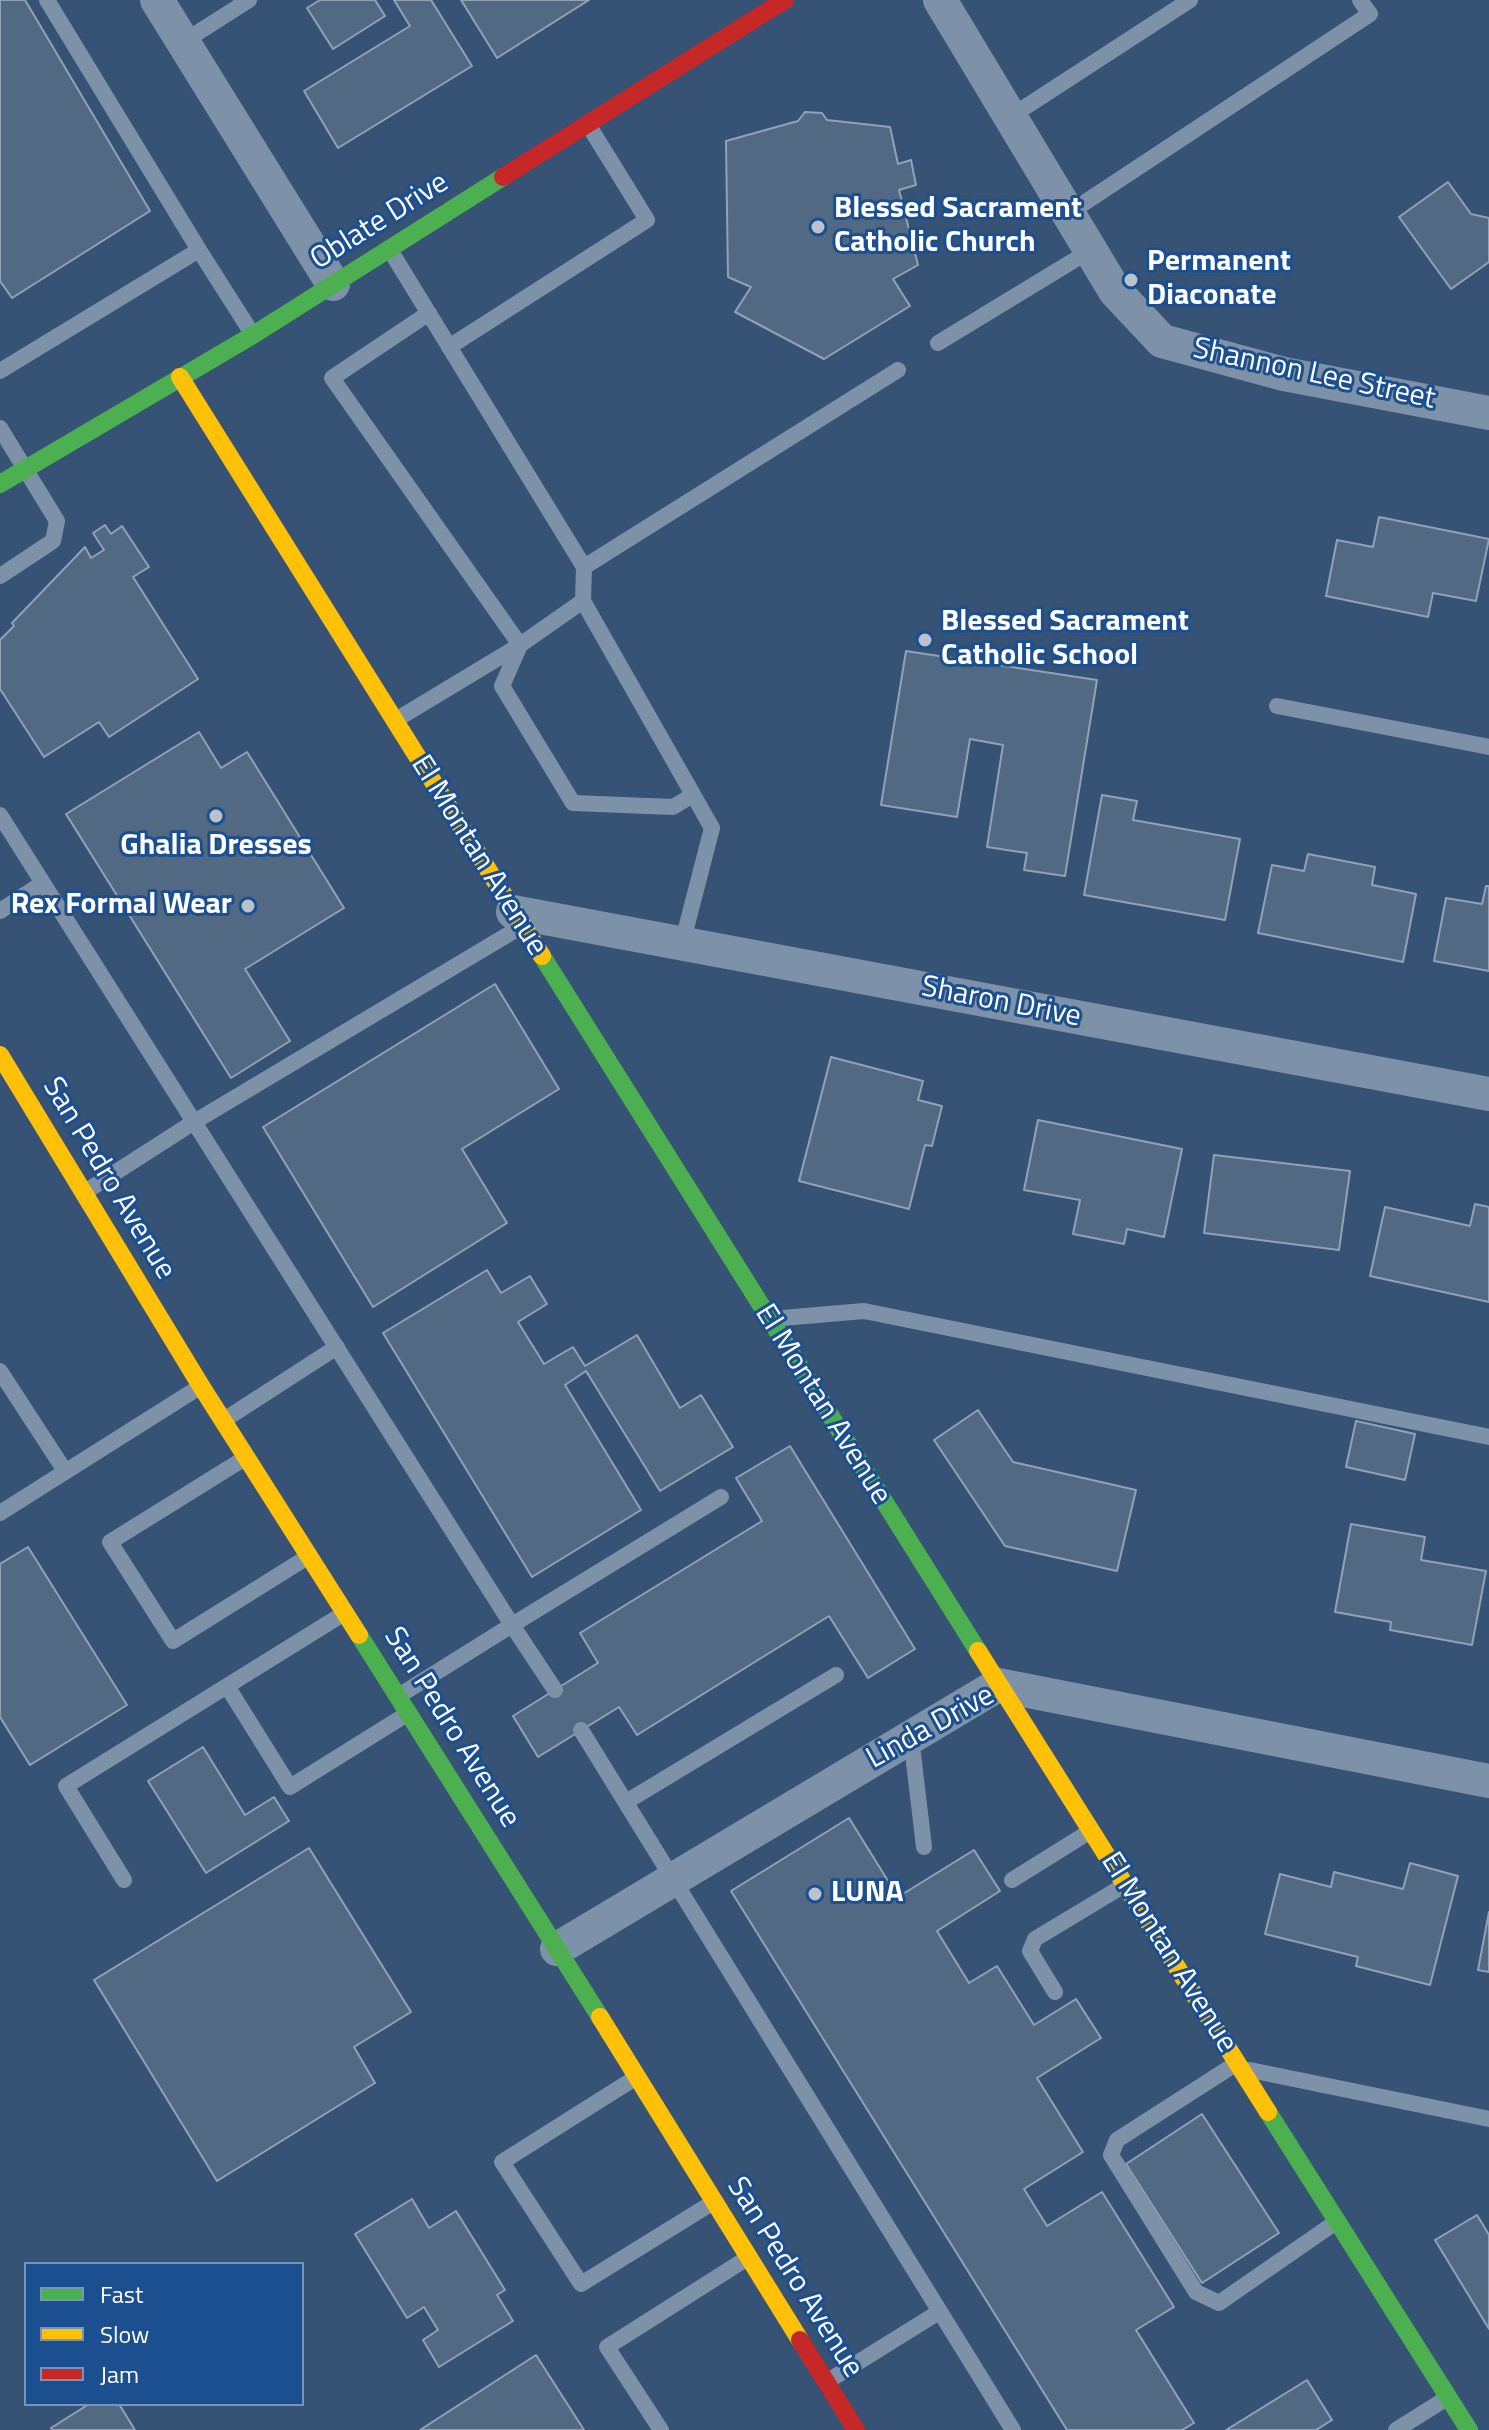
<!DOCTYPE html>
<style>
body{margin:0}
#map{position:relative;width:1489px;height:2430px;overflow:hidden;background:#365274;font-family:"Titillium Web",sans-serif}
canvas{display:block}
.legend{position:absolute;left:24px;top:2262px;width:280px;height:144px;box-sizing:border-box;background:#1b4f8f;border:2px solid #7695bc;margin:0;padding:10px 14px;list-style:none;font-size:24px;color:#fff}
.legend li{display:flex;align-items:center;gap:16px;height:40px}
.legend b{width:40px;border:2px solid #7695bc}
</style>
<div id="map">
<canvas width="1489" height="2430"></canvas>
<ul class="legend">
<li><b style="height:10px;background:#4caf50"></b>Fast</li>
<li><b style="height:10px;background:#ffc107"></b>Slow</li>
<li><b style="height:10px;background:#c62828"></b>Jam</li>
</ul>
</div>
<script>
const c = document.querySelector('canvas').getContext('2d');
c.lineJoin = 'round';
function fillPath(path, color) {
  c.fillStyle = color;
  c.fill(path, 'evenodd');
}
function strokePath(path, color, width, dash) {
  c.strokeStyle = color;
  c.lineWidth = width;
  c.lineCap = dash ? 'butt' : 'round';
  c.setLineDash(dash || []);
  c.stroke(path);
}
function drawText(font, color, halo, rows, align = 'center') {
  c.font = font + ' "Titillium Web",sans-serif';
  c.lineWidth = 6;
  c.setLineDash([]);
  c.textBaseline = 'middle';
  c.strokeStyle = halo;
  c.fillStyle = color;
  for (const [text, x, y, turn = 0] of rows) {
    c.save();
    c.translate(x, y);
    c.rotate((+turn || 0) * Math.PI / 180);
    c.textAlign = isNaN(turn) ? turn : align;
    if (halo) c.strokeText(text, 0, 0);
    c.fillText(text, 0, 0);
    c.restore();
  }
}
const building = new Path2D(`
 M0,0H25L150,211L12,298L0,281Z
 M320,0H375L385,16L333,49L307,8Z
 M394,0H431L472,66L338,148L304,91L410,26Z
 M461,0H589L497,58Z
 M805,112L822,113L827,120L890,127L898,164L911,160L916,185L899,190L918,265L893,279L910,306L824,359L735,312L751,287L728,277L726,141L798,121Z
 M1448,182L1471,214L1489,218V262L1451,289L1399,217Z
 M1379,517L1489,539L1476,601L1433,593L1428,617L1326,596L1337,540L1373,547Z
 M105,525L111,534L122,526L149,567L133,577L198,679L109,737L99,722L44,757L0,689V640L14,626L12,623L85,547L91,558L104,550L93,533Z
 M906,651L1097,680L1065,876L1024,870L1027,853L987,847L1003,745L970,739L957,817L881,805Z
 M199,732L221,768L247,752L344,908L245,969L290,1041L231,1078L66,814Z
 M1102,795L1137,801L1133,820L1240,839L1225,920L1084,895Z
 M1308,854L1375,867L1372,885L1416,894L1403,962L1258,933L1272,865L1304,871Z
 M1486,886H1489V971L1434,961L1446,898L1482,904Z
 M495,984L559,1089L462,1149L507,1223L373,1307L263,1127Z
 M831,1057L923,1081L918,1100L942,1106L932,1146L925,1145L909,1209L799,1181Z
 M1038,1120L1182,1149L1164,1237L1127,1229L1124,1244L1073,1234L1080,1200L1024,1190Z
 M1214,1155L1350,1171L1339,1250L1204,1233Z
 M1475,1204L1489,1207V1302L1370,1276L1385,1207L1470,1226Z
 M487,1270L501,1293L530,1276L547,1304L518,1322L544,1364L573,1347L585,1366L637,1335L680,1408L701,1395L733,1447L660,1491L586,1371L565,1385L641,1510L532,1577L383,1333Z
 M978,1410L1013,1462L1136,1490L1117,1571L1005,1546L934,1440Z
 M1356,1421L1415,1434L1405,1480L1346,1467Z
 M790,1446L915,1649L868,1678L829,1616L637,1735L619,1707L538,1757L513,1716L598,1663L580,1633L762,1521L736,1478Z
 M1351,1524L1425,1537L1421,1560L1486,1571L1472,1645L1390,1630L1391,1622L1335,1612Z
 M28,1547L127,1705L30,1765L0,1717V1564Z
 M203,1747L245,1815L274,1797L289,1821L206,1873L148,1781Z
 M849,1818L898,1897L974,1850L1000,1891L937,1931L969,1983L997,1966L1034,2025L1076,1999L1101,2038L1037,2078L1083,2152L1024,2189L1047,2226L1102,2192L1174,2307L1136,2330L1194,2423L1182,2430H1067L731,1891Z
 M309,1848L411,2012L354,2047L375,2083L217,2181L94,1980Z
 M1410,1863L1458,1876L1430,1985L1356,1966L1358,1957L1265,1934L1280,1874L1331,1887L1334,1872L1403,1889Z
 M1489,1912V1972L1478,1970Z
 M1202,2114L1279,2233L1202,2283L1126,2164Z
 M412,2199L429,2228L456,2211L505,2290L497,2295L513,2321L439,2367L423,2340L438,2330L424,2307L407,2318L355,2234Z
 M1477,2215L1489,2235V2329L1435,2240Z
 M536,2355L584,2430H420Z
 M1307,2380L1332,2420L1316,2430H1226Z
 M89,2404H119L135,2430H52L51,2428Z`);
fillPath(building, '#526984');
strokePath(building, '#92a2b6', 2);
strokePath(new Path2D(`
 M47,0L199,250
 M183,42L249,0
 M1010,117L1190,0
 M1069,213L1370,14L1360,0
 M390,250L584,567L583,601L520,645L394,721
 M429,313L332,378L520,645L502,686L573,803L673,807L693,795
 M938,343L1091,250
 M449,347L647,220L589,126
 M0,371L199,250L253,335
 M0,428L57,521L53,541L0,576
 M584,567L898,370
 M583,601L712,828L682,944
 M1277,706L1489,747
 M0,815L512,1625L400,1695
 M0,911L43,883
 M85,1192L194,1122L519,928
 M771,1319L864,1311L1489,1437
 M0,1371L65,1471
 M224,1420L337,1347
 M245,1458L110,1542L173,1641L306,1558
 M0,1513L198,1388
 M343,1614L227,1686L290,1787L407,1714
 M555,1690L512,1625L721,1497
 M581,1730L1013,2430
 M911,1737L924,1847
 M626,1802L836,1675
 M124,1880L66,1786L227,1686
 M1012,1880L1089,1832
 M1055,1992L1030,1951L1035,1939L1123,1886
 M1237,2063L1117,2140L1111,2155L1196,2292L1219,2303L1336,2222
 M1250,2070L1489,2119
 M635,2078L502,2162L581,2284L712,2203
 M828,2381L939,2312
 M661,2430L607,2347L749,2257
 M1396,2430L1447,2398`), '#7d92a8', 16);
strokePath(new Path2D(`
 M157,0L333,284
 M940,0L1115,291L1162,341L1284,374L1489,413
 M513,912L1489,1094
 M557,1949L998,1685L1489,1781`), '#7d92a8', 34);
strokePath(new Path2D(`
 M0,484L253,335L503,177
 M542,956L978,1651
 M359,1635L600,2017
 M1268,2112L1469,2430`), '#4caf50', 18);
strokePath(new Path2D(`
 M180,377L542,956
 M0,1055L201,1386L359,1635
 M978,1651L1268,2112
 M600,2017L800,2340`), '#ffc107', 18);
strokePath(new Path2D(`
 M503,177L785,0
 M800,2340L856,2430`), '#c62828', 18);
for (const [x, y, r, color] of [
 [818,227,8,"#b9c2ce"],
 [1131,280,8,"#b9c2ce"],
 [925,640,8,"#b9c2ce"],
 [216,816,8,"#b9c2ce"],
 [248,906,8,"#b9c2ce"],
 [815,1894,8,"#b9c2ce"]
]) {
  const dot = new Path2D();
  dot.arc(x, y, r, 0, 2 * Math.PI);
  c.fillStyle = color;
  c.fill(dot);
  strokePath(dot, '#1b4f8f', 3);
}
drawText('bold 30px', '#fff', '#1b4f8f', [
 ["Blessed Sacrament",834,210],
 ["Catholic Church",834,244],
 ["Permanent",1147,263],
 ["Diaconate",1147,297],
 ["Blessed Sacrament",941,623],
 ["Catholic School",941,657],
 ["Ghalia Dresses",216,847,"center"],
 ["Rex Formal Wear",232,906,"right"],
 ["LUNA",831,1894]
], 'left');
drawText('30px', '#fff', '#1b4f8f', [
 ["Oblate Drive",380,222,-32],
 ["Shannon Lee Street",1314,375,12],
 ["El Montan Avenue",478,856,58],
 ["Sharon Drive",1001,1003,11],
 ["San Pedro Avenue",108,1179,59],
 ["El Montan Avenue",822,1405,58],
 ["San Pedro Avenue",451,1728,58],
 ["Linda Drive",931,1728,-29],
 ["El Montan Avenue",1168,1953,58],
 ["San Pedro Avenue",794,2278,58]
]);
</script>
